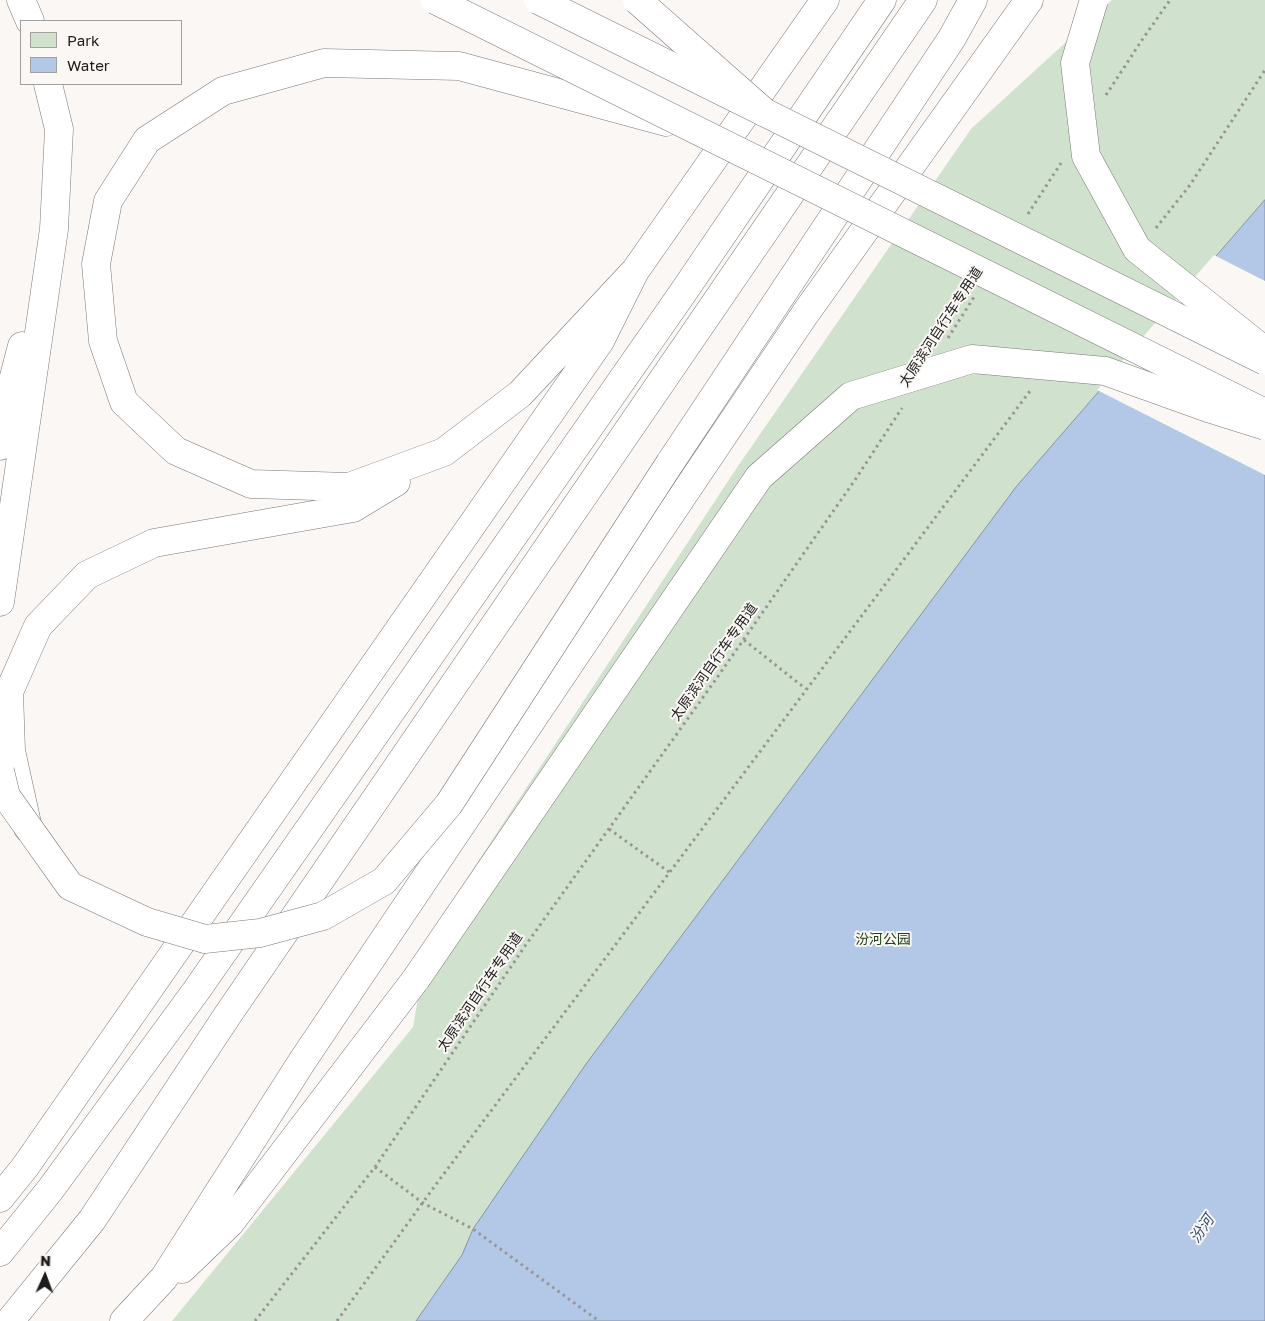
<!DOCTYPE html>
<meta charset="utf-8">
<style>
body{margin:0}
#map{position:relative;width:1265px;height:1321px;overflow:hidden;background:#faf7f5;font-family:"Golos Text",sans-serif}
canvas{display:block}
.legend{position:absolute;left:20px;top:20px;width:162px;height:65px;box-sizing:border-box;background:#faf7f5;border:1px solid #a2a09e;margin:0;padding:6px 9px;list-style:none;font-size:15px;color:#1e1d1c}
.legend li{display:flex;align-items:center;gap:10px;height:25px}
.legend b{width:25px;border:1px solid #a2a09e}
.north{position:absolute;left:20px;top:1251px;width:50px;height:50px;-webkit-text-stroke:4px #faf7f5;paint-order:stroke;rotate:2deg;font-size:14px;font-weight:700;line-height:20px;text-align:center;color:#1e1d1c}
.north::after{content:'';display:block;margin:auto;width:18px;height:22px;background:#1e1d1c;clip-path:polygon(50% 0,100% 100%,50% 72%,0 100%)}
</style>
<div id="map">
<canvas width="1265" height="1321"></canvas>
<ul class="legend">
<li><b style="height:14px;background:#d0e2cd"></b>Park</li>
<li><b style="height:14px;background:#b2c8e6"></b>Water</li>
</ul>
<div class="north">N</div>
</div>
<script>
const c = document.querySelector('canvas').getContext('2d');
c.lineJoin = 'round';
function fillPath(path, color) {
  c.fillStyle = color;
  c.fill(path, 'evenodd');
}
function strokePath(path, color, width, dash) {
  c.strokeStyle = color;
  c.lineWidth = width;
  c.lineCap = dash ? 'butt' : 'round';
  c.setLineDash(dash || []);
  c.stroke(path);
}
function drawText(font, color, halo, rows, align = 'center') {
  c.font = font + ' "Golos Text","Noto Sans SC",sans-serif';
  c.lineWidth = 4;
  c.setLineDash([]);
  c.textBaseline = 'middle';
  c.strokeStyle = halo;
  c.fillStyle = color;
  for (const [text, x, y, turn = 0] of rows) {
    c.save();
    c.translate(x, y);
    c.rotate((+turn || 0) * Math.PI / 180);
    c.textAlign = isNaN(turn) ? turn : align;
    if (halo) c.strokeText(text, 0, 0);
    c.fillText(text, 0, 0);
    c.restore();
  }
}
fillPath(new Path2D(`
 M1112,0H1265V1321H172L413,1027L429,936L736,469L971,129Z`), '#d0e2cd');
const water = new Path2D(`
 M1265,200V1321H416L462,1255L473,1229L586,1064L1016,487Z`);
fillPath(water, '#b2c8e6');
strokePath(water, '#8695a9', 1);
fillPath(new Path2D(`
 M1214,255L1265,281V475L1097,390Z`), '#faf7f5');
const highway = new Path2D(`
 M21,0L30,21
 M634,272L520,394L444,452L349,487L251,484L176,451L124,402L103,341L96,264L108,201L147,140L223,91L324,63L459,66L666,122
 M0,446L11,388L22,346
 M670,463L952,38L973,0
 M0,602L54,229L59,129L48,84
 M28,828L11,751L9,692L38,626L87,575L154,543L353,508L396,482
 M0,1198L25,1167L600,341L635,271L825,0
 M0,1252L50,1190L196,991L682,294L882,0
 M182,1269L230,1223L416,979
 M10,1321L92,1220L229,1013L923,0
 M124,1321L164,1278L303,1060L805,314L1029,0`);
strokePath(highway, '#7b7876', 29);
strokePath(new Path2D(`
 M1106,95L1142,40L1170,0
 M1028,214L1061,163
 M1156,228L1190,185L1265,70
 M948,338L974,297
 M744,640L806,689
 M609,829L669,872
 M375,1167L423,1203L473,1229L599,1321
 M255,1321L375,1167L525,946L714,682L855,480L902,408
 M337,1321L437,1183L1030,391`), '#989594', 3, [2.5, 4]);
strokePath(highway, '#fff', 28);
const secondaryBridge = new Path2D(`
 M435,0L1265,413
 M538,0L1265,361`);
const highwayBridge = new Path2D(`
 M637,0L764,112
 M1094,0L1075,63L1086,156L1137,249L1265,351
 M0,771L6,796L70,886L147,922L205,939L260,933L323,916L384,881L449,804L670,463
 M416,979L759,477L851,396L972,359L1105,371L1211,409L1265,426`);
strokePath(secondaryBridge, '#7b7876', 29, []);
strokePath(highwayBridge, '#7b7876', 29, []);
strokePath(secondaryBridge, '#fff', 28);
strokePath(highwayBridge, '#fff', 28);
drawText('14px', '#1e1d1c', '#faf7f5', [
 ["太原滨河自行车专用道",941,327,-57],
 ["太原滨河自行车专用道",714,662,-55],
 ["太原滨河自行车专用道",480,992,-56]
]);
drawText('14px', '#1f4218', '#faf7f5', [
 ["汾河公园",883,940]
]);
drawText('italic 15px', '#2f4e78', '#faf7f5', [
 ["汾河",1202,1229,-56]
]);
</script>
